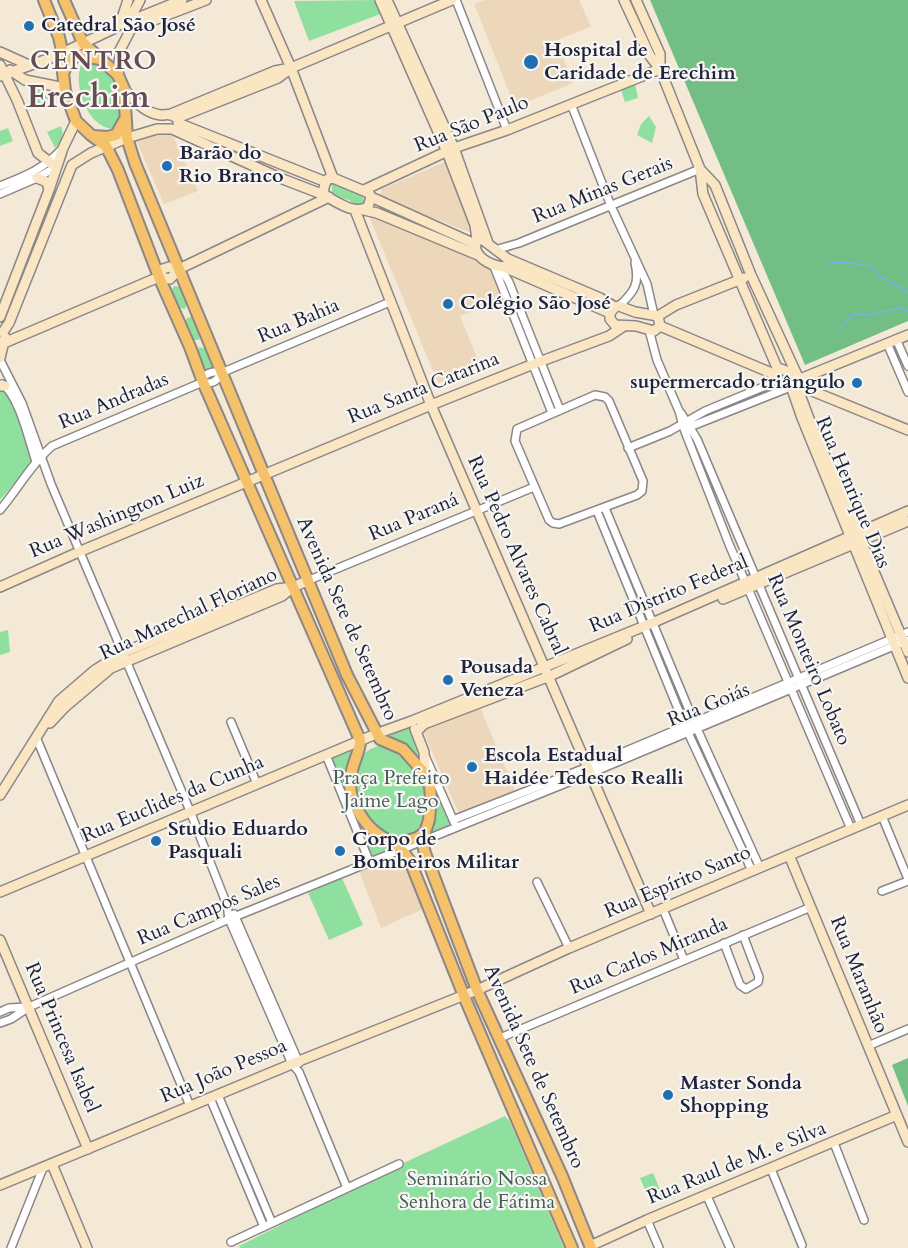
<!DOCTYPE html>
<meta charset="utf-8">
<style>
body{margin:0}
canvas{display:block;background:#f4e9d7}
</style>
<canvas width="908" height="1248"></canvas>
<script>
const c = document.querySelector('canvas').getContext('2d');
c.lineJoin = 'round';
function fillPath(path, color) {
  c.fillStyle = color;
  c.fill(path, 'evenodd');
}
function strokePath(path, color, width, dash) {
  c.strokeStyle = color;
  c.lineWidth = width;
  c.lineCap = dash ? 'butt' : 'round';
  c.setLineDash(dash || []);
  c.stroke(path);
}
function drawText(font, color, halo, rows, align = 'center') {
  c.font = font + ' Cardo,serif';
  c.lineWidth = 4.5;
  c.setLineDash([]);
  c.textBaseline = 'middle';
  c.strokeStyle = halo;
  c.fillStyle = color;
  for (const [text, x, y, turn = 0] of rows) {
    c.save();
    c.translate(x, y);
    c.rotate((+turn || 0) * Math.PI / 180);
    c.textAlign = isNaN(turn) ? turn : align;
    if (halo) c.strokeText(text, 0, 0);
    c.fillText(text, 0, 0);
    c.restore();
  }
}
fillPath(new Path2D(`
 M484,0H579L591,26L556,41L573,83L515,107L474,4Z
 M160,132L173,136L198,191L164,204L136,140Z
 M447,161L475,229L472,233L385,200L379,196L382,189Z
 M369,216L487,263L502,300L460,316L481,367L438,383Z
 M479,705L515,790L459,814L421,726Z
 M401,855L423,909L381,928L359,871Z`), '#edd7bb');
fillPath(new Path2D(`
 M378,0L383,13L309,41L294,1Z
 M93,59C118,79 118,83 124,113L112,129C87,126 73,86 81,65Z
 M635,84L638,98L625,102L621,90Z
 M39,88L50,100L35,105L28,89Z
 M649,116L656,127L652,143L637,135L641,124Z
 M61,126C65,136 61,141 55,148L47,132Z
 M8,128L13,141L0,146V131Z
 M332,184C344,184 349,193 363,194L364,202L362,209L349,200L332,196Z
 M174,286L181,287L187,304L185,309L180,308L171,291Z
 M192,317L201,336L199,340H193L185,322L187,318Z
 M199,347L206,349L213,365L211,370L206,369L197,352Z
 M0,389L11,394L34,456L28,468L0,500Z
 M8,630L10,652L0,655V632Z
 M407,725L423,759L387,733Z
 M381,745C385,746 390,746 394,748C419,759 437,796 423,821C400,865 345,807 357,769C362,754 365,750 381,745Z
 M352,746L354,750L347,785L344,787L330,755Z
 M436,793L452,825L429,834Z
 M380,841L394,851L371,860L365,846Z
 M342,878L363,925L329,940L308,893Z
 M505,1116L510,1122L564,1248H240L239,1246L412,1159Z
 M653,1173L663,1197L651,1203L640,1178Z`), '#8fdf9e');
fillPath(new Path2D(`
 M650,0H908V321L805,365Z
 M908,1058V1106L892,1065Z`), '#73be85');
strokePath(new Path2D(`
 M829,263L843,262L870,266L879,276L908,292
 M841,327L852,314L868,315L900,308L908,311`), '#70b6e7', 1.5);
const street = new Path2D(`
 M456,0L507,130
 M571,104L611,206L647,284L654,315
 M0,186C25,176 42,170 61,150
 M0,194L37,178L56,167
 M495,250L519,243L700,169
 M493,264L552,413
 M500,267L509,282L560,410
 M619,306C634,292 640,284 635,263
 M649,330L657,360L679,411L684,429L729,544L851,829
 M896,339L908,366
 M887,343L908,392
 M0,360L22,403L51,484L190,811L227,905L229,919L292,1064L299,1072L347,1188
 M203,382L204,376C210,372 214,371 221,373L390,302
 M203,382C211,385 218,381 221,373
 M2,384C20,397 29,441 36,462
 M595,395L605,397L609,401L643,481L642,491L637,495L559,524L553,523L549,520L515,441L517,429Z
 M681,413L697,439L861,825
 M687,428L788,388
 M628,448L670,431L705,411L768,385L776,379
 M605,508L694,722L760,868
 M0,510C18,489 31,464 52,446L203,382
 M597,511L685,726L752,871
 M307,581L534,487
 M231,722L257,784
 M36,737L190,1106
 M326,755L370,863
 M426,758L454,822
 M882,816L908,879
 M453,820L588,767L908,632
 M537,882L569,948
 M882,891L908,881
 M663,909L684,960
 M234,914L299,1063
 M724,943L740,985L746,989L758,982L759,977L743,935
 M0,1012L9,1008L26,1007
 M0,1023L11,1019L29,1007L229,919L591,773L908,640
 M500,1038L811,907
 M868,1046L908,1029
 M218,1095L272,1223
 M210,1098L264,1227
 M834,1143L864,1220
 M771,1169L802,1245
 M707,1196L730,1248
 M647,1220L659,1248
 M231,1242L399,1164
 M11,1248L43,1168`);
const secondary = new Path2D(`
 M261,0L291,68L333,178
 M380,0L447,152L475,225L477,240
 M387,0L454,148L488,243
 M624,0L650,56L660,69L700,169L703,194L778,370
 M636,0L660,54V69
 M129,20L140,0
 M120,24L127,20L130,21L182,0
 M131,29L206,0
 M0,52L29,65
 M0,65L17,100L38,153L56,167
 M10,70L25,80L60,87L65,91
 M118,75L120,50L131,29V23
 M0,76L56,56L113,29L120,24L128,0
 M124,89C135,101 144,113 161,115C167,115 169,113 175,117
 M171,114L275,71L291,68L452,0
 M177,118L278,78L290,69
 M178,123L326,182
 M700,169L715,185L751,275L797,375
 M37,178L47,182L49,190
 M333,178L369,193L371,197L368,207C354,215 337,202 324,195C323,188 324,184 328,179Z
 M364,190L454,148L507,130L660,69
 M371,197L475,244
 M355,210L431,405L651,914
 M364,210L377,213L478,255
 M477,240H483L508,259V264L504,267C491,266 470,256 477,240Z
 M508,259L600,298L615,307
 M504,267L610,313
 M179,269L329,197
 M159,277L163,269L169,267L179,269
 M159,277L170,279L179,269
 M619,306L635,312L658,316L660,326L654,331L636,326L615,325L610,319V313L615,307Z
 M658,316L676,305L744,278
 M0,317L49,190L63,148L76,121
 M660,326L776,375
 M3,332L9,323L72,165L91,153L127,138L157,129H172L280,178L324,195
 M4,343L159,277
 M0,358L5,337
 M781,369L797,375L801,382L800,386L792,389L779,383L776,375L778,370Z
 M800,379L908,335
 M0,386H5
 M800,386L908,430
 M792,389L802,418L908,678
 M798,389L808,416L908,652
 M0,587L81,551L431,405L531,365L609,336L624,326
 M723,599L908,521
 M50,723L65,707L111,668L282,596L293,587L307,581
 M415,729L424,752L425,774
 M416,732L424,724L550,676L627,639
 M0,795L59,701L95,670L122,653L277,589L293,587
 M789,855L908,1142
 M0,892L376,734L412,721L652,623L908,511
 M0,940L88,1149
 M52,1164L87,1248
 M0,1185L299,1061L477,990L569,948L908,805
 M590,1246L647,1220L897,1115`);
const primary = new Path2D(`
 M44,0L59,37L64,60L63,72L65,91L76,121L91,135L106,146L118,170L159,277L190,347L203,382L360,740C361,752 349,767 350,786C351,801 362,821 374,831C389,843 399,844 410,861L464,996L572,1248
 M64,0L83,43L118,75L124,89L127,138L135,163L347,675L380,739L403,749L425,774L430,787L431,797L429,820L422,841L425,853L477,990L562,1176L591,1248
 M64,71L70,60L78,55L100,59
 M94,136L107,137L116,135L125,119
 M396,844L417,838L424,833`);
strokePath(street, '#8b8689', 10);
strokePath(secondary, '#8b8689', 12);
strokePath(primary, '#8b8689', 14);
strokePath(street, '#fff', 7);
strokePath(secondary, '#fbe6c4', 9);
strokePath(primary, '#f5c16b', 10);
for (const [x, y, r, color] of [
 [29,26,6,"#1f6fb2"],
 [531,62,8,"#1f6fb2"],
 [167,166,6,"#1f6fb2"],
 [448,304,6,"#1f6fb2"],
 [857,383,6,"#1f6fb2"],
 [448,680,6,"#1f6fb2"],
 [472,767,6,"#1f6fb2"],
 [156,841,6,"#1f6fb2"],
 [340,851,6,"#1f6fb2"],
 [668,1095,6,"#1f6fb2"]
]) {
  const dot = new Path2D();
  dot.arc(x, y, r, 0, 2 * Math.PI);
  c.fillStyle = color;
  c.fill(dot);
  strokePath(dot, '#f6f6f2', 2);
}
drawText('bold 20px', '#22223b', '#f6f6f2', [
 ["Catedral São José",41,26],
 ["Hospital de",544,51],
 ["Caridade de Erechim",544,74],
 ["Barão do",179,154],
 ["Rio Branco",179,177],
 ["Colégio São José",460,304],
 ["supermercado triângulo",845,383,"right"],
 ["Pousada",460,668],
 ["Veneza",460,691],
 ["Escola Estadual",484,756],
 ["Haidée Tedesco Realli",484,779],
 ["Studio Eduardo",168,830],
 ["Pasquali",168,853],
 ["Corpo de",352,840],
 ["Bombeiros Militar",352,863],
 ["Master Sonda",680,1084],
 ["Shopping",680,1107]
], 'left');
drawText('20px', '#22223b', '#f6f6f2', [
 ["Rua São Paulo",472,125,-22],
 ["Rua Minas Gerais",603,191,-22],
 ["Rua Bahia",299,322,-23],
 ["Rua Santa Catarina",424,389,-22],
 ["Rua Andradas",114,402,-23],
 ["Rua Henrique Dias",852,493,67],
 ["Rua Washington Luiz",117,517,-23],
 ["Rua Paraná",414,518,-23],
 ["Rua Pedro Alvares Cabral",516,556,66],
 ["Rua Distrito Federal",669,595,-23],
 ["Rua Marechal Floriano",189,615,-25],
 ["Avenida Sete de Setembro",346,619,66],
 ["Rua Monteiro Lobato",808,660,67],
 ["Rua Goiás",709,706,-22],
 ["Rua Euclides da Cunha",173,800,-23],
 ["Rua Espírito Santo",678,883,-23],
 ["Rua Campos Sales",209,911,-23],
 ["Rua Carlos Miranda",649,957,-23],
 ["Rua Maranhão",858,975,68],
 ["Rua Princesa Isabel",61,1038,67],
 ["Avenida Sete de Setembro",533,1067,66],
 ["Rua João Pessoa",224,1072,-23],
 ["Rua Raul de M. e Silva",737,1164,-22]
]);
drawText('20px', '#435b59', '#f6f6f2', [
 ["Praça Prefeito",391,779],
 ["Jaime Lago",391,802],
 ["Seminário Nossa",477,1180],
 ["Senhora de Fátima",477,1203]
]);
c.letterSpacing = '1.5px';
drawText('bold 26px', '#664c53', '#f6f6f2', [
 ["CENTRO",94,63]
]);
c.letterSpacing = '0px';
drawText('bold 32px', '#664c53', '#f6f6f2', [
 ["Erechim",88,100]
]);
</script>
